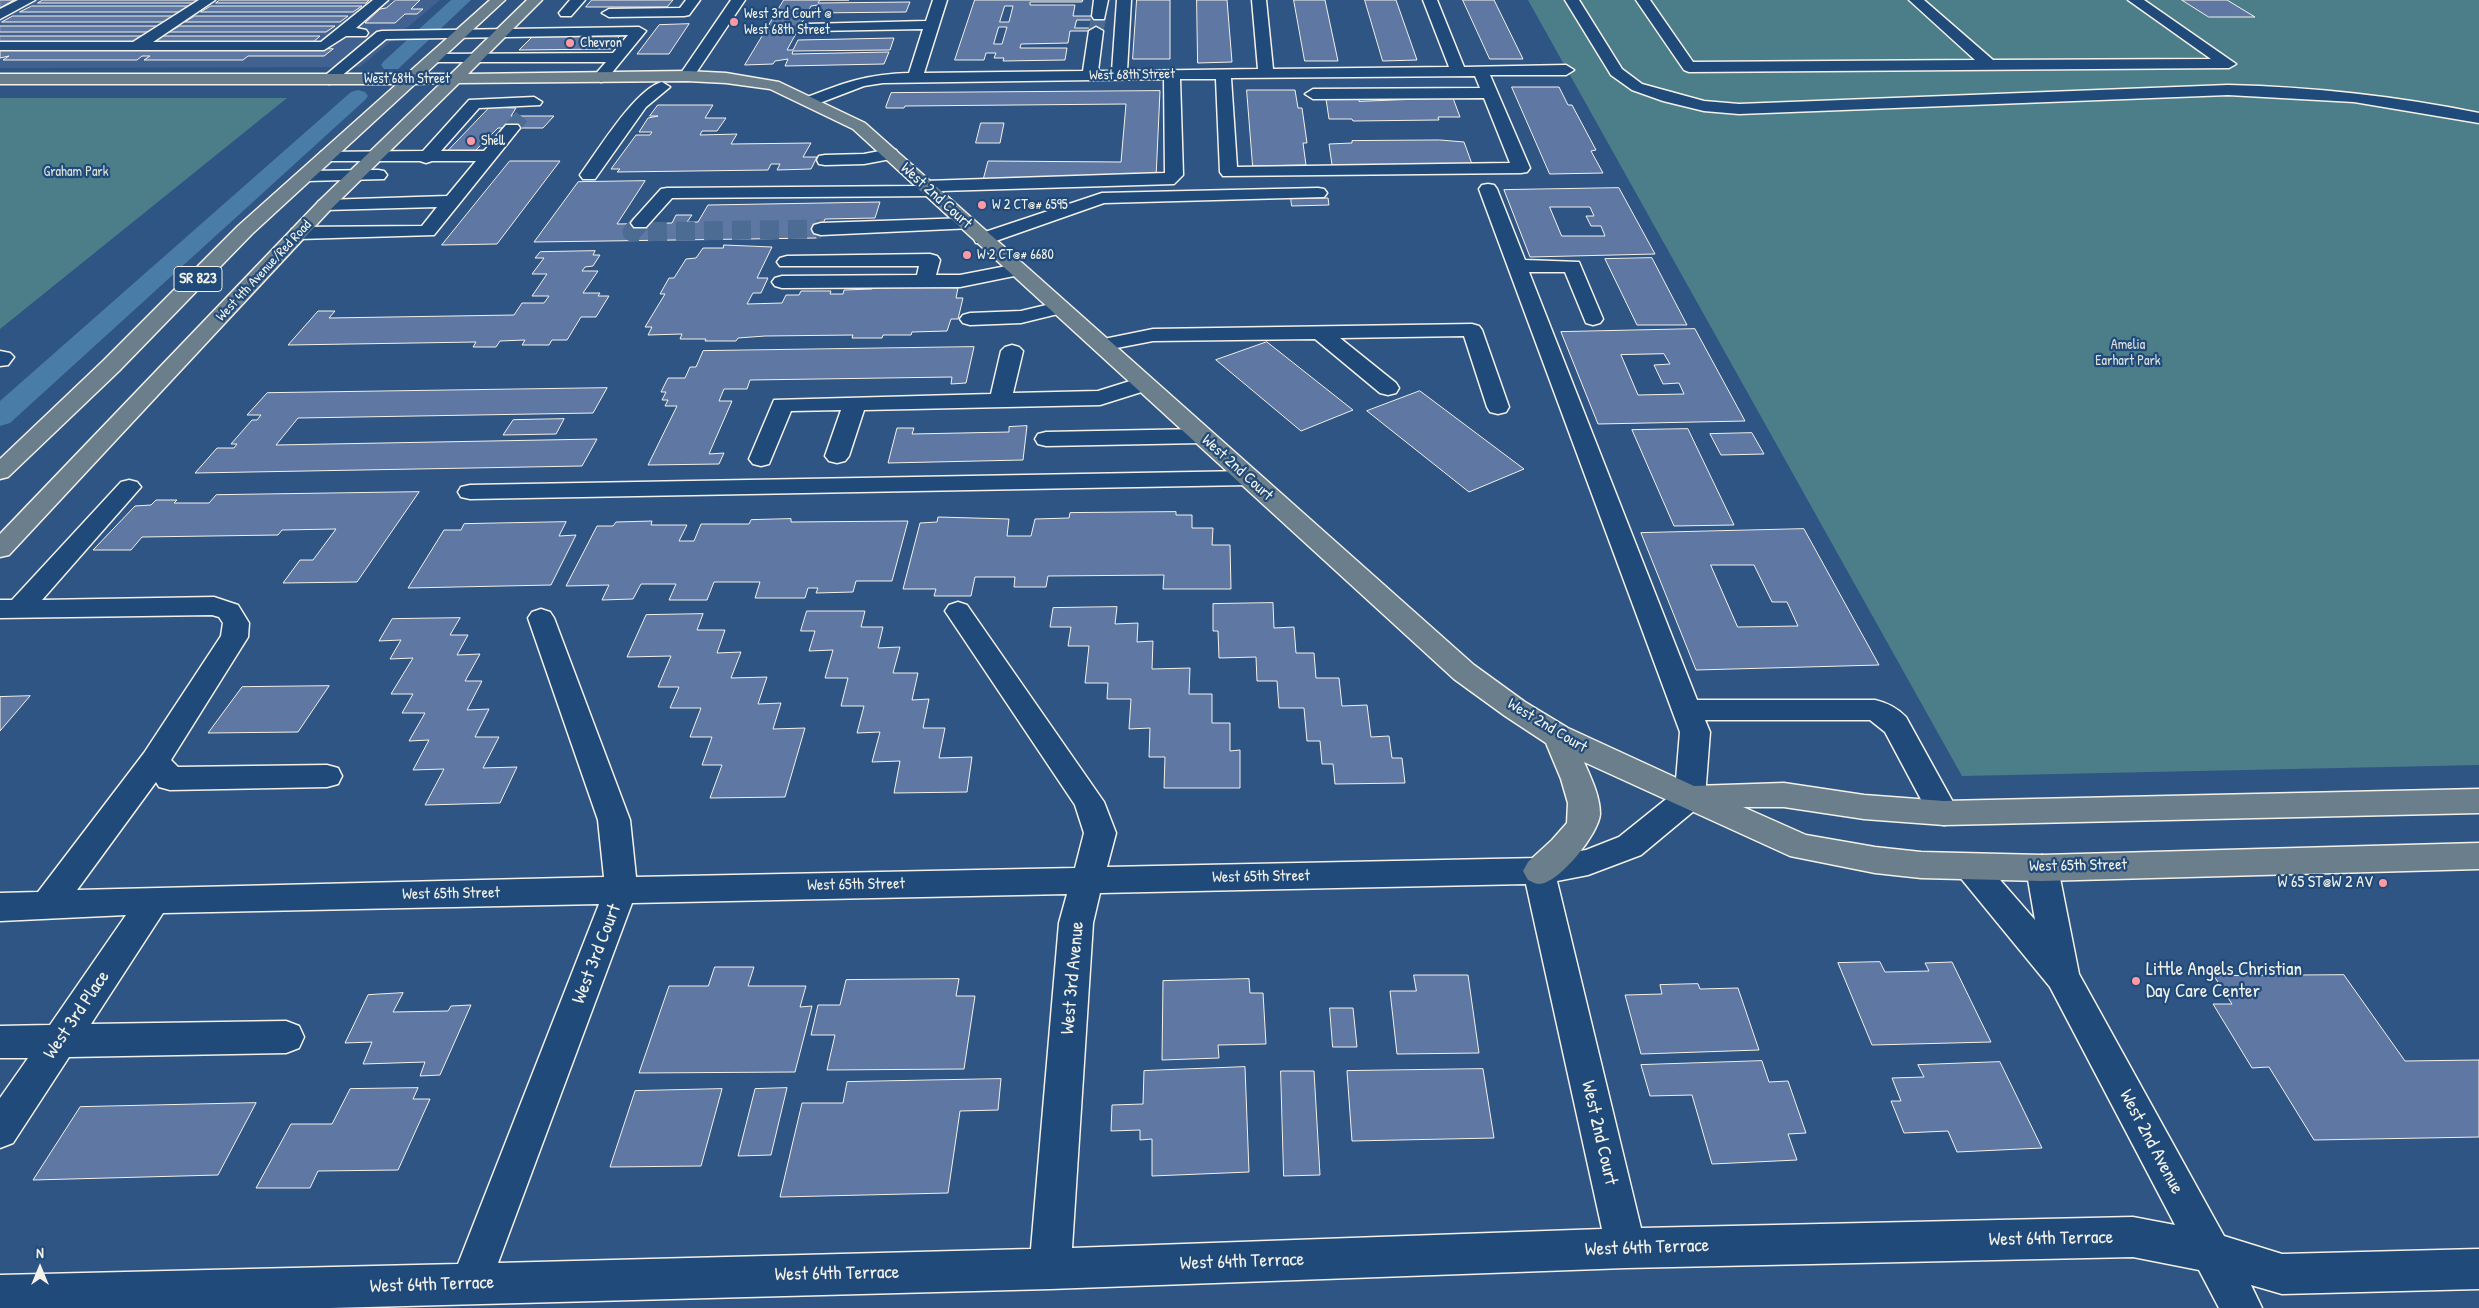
<!DOCTYPE html>
<style>
body{margin:0}
#map{position:relative;width:2479px;height:1308px;overflow:hidden;background:#2f5585;font-family:"Patrick Hand",sans-serif}
canvas{display:block}
.north{position:absolute;left:15px;top:1243px;width:50px;height:50px;-webkit-text-stroke:4px #1f4a7a;paint-order:stroke;rotate:0deg;font-size:14px;font-weight:700;line-height:20px;text-align:center;color:#f4f1e8}
.north::after{content:'';display:block;margin:auto;width:18px;height:22px;background:#f4f1e8;clip-path:polygon(50% 0,100% 100%,50% 72%,0 100%)}
</style>
<div id="map">
<canvas width="2479" height="1308"></canvas>
<div class="north">N</div>
</div>
<script>
const c = document.querySelector('canvas').getContext('2d');
c.lineJoin = 'round';
function fillPath(path, color) {
  c.fillStyle = color;
  c.fill(path, 'evenodd');
}
function strokePath(path, color, width, dash) {
  c.strokeStyle = color;
  c.lineWidth = width;
  c.lineCap = dash ? 'butt' : 'round';
  c.setLineDash(dash || []);
  c.stroke(path);
}
function drawText(font, color, halo, rows, align = 'center') {
  c.font = font + ' "Patrick Hand",sans-serif';
  c.lineWidth = 4.5;
  c.setLineDash([]);
  c.textBaseline = 'middle';
  c.strokeStyle = halo;
  c.fillStyle = color;
  for (const [text, x, y, turn = 0] of rows) {
    c.save();
    c.translate(x, y);
    c.rotate((+turn || 0) * Math.PI / 180);
    c.textAlign = isNaN(turn) ? turn : align;
    if (halo) c.strokeText(text, 0, 0);
    c.fillText(text, 0, 0);
    c.restore();
  }
}
fillPath(new Path2D(`
 M0,0H440L360,67L0,68Z`), '#416290');
fillPath(new Path2D(`
 M1528,0H2479V765L1962,776Z
 M0,98H287L0,329Z`), '#4c7e8a');
fillPath(new Path2D(`
 M451,0H471L398,69H384L381,65L384,61Z
 M358,90L365,92L368,96L365,100L10,423L0,426V401L351,92Z`), '#497ca6');
const building = new Path2D(`
 M0,0H14L0,8Z
 M43,0H199L195,3H38Z
 M220,0H369L366,3H216Z
 M396,0H420L411,9H423L417,14H405L395,23H365L380,9L386,8Z
 M592,0H673L667,7H586Z
 M784,0H849H820L818,3L910,2L906,12L813,13L818,5L811,6L787,50H793L798,40L894,38L890,50L793,51L792,54L889,52L884,64L785,66L788,59L775,61L773,64L745,65Z
 M975,0H1083L1082,2H1030V5H1075L1073,16H1102L1100,31H1070L1068,43L1021,44L1020,48H1067L1065,60L1003,61L1004,58H994L996,53H986L984,60H955ZM1005,6H1013L1009,22H1000ZM1077,20H1093L1091,28H1075ZM999,27H1007L1002,44H994Z
 M1137,0H1170V59H1133Z
 M1197,0H1227L1232,62L1198,63Z
 M1294,0H1325L1338,61H1305Z
 M1365,0H1396L1417,60L1383,61Z
 M1463,0H1494L1523,59H1490Z
 M2182,0H2227L2255,17H2209Z
 M32,6H190L180,12H20Z
 M211,6H362L353,12H201Z
 M13,16H174L164,22H2Z
 M195,16H348L340,22H185Z
 M689,24L669,54H637L659,25Z
 M0,26H158L148,32H0Z
 M180,26H335L326,32H169Z
 M620,35L611,49L519,50L532,37Z
 M0,36H141L130,43H0Z
 M163,36H320L312,43H152Z
 M333,49L324,56H248L243,60H144L150,56H142L137,60H3L9,56L0,58V50Z
 M1512,87H1559L1568,105H1572L1596,150L1591,151L1603,173L1550,174Z
 M1247,90H1295L1298,108H1302L1307,143H1303L1306,165L1253,166Z
 M1160,91L1156,178L983,180L988,161L1121,162L1126,104L905,106L904,108H886V106L891,93Z
 M1453,98L1460,117H1438L1439,120L1353,121L1352,119H1329L1326,99H1359V101Z
 M658,105H713L705,118H726L717,131H702L700,135L737,134L731,144L811,143L803,157H817L811,169L777,170L780,164H771L768,170L617,172L620,169H611L636,135H650L652,132H639L648,118L658,116H650Z
 M490,107L516,108L511,116H554L543,128H498L472,154L444,155Z
 M981,123H1004L1000,143H976Z
 M1440,140L1464,142L1472,164L1332,165L1329,144L1352,143V141Z
 M510,161H560L497,244L442,245Z
 M645,181L617,224L672,223L676,215H692L687,222H698L708,205L880,202L875,218L825,219L817,238L534,242L578,182Z
 M1619,188L1655,254L1530,257L1504,190ZM1550,207H1590L1594,216H1586L1591,226H1601L1605,236H1562Z
 M1291,198H1328L1329,205L1292,206Z
 M724,245L772,247L757,278H768L761,293H753L747,304L782,303L786,295H799L801,291H831L830,294H843L844,290L872,289L873,286L958,288L956,298H963L958,319H951L947,331L912,332L911,335H883L882,338H852L853,335L765,336L738,338L736,341H705L706,339H680L682,334L648,335L652,327H645L665,294H660L669,278H674L686,259L696,258L703,248H723Z
 M595,251L593,255H600L593,266L585,267L582,271H598L583,293H600L598,296H609L596,317H581L567,340H552L549,345H522L525,340L500,341L496,347H473L476,342L288,345L318,311H335L329,318L514,315L522,303H544L549,296H532L547,274H532L544,258H535L540,252Z
 M1652,258L1687,325H1637L1605,259Z
 M1695,329L1745,421L1598,424L1561,332ZM1664,354L1670,364L1654,365L1663,384L1679,383L1684,394L1638,395L1621,355Z
 M1267,342L1353,410L1301,431L1216,360Z
 M974,347L966,383L951,384L952,377L750,380L747,389H724L719,401H732L709,454L724,453L719,464L648,465L677,406H665L668,400H662L666,392H661L668,378H685L690,367H696L703,351Z
 M607,388L593,413L298,418L276,445L597,439L582,466L195,473L217,448H234L237,444H231L252,420H257L261,415H247L267,393Z
 M1420,391L1524,469L1469,492L1367,411Z
 M564,419L556,434L503,435L513,420Z
 M1027,426L1023,460L888,463L897,428H914L912,434L1009,432V427Z
 M1688,429L1734,525L1674,526L1632,430Z
 M1752,433L1764,454L1721,455L1710,434Z
 M419,492L357,582L283,583L300,560H313L336,529L282,530L278,535L142,537L131,550H93L135,506L151,505L156,500H177L174,503H209L216,495Z
 M1176,512V515H1192V528H1213L1212,545H1230L1231,589H1163L1164,575L1048,576L1046,587H1014L1015,577H975L971,596H934L936,589H903L920,523L937,522L938,517L1009,519L1007,536H1031L1035,519L1069,518L1070,513Z
 M791,519V522L908,521L892,581H856L853,592L816,593L818,588H808L805,598H755L760,582H714L707,600H669L676,584H641L633,599L602,600L609,585L566,586L597,526H613L616,522L652,521L651,525H687L679,541H694L701,524H749L751,520Z
 M566,522L559,536L576,535L551,585L408,588L444,530H461L464,524Z
 M1804,529L1879,665L1696,670L1641,533ZM1711,565H1754L1772,602H1787L1798,626L1738,627Z
 M1273,603L1274,628L1294,627L1296,653H1314L1316,678H1339L1342,706L1367,705L1371,737L1389,736L1392,758H1402L1405,783L1335,784L1333,764H1322L1320,741H1307L1304,708H1279L1277,681H1257L1256,657L1219,658L1218,631H1213V604Z
 M1117,607L1115,624L1138,623L1137,642L1153,641L1152,669L1190,668L1189,694H1212V723H1230V751L1240,750V788H1164L1165,757H1149L1150,728L1129,729L1131,699H1107L1108,683H1085L1089,646H1068L1071,627H1050L1053,608Z
 M807,611H865L861,627H883L878,648L900,647L893,673H918L912,700L929,699L923,728H945L939,758L972,757L967,792L894,793L900,761L872,762L880,732L857,733L864,706H841L848,678H825L833,650L809,651L815,631H801Z
 M703,614L697,630H725L717,653L741,652L731,678L767,677L758,704L781,703L773,729L805,728L785,797L710,798L722,765H702L712,737H690L701,708H670L679,687H658L671,656L627,657L646,615Z
 M460,618L450,635H468L457,655L480,654L465,681H482L467,710L489,709L475,737H499L483,768L517,767L500,803L425,805L444,769L413,770L429,740L409,741L425,713H402L413,694H391L413,658L390,659L401,640L379,641L392,619Z
 M329,686L298,732L208,733L242,687Z
 M30,696L0,731V697Z
 M1880,962L1885,972L1929,971L1925,963L1952,962L1991,1042L1872,1045L1838,963Z
 M715,967H754L748,986H806L800,1007L812,1006L795,1072L639,1073L669,986H708Z
 M1414,975H1468L1479,1053L1397,1054L1390,991H1416Z
 M2344,975L2405,1061L2479,1060V1137L2314,1140L2269,1067L2252,1068L2213,1004H2232L2214,976Z
 M959,979L956,996H975L964,1069L827,1070L835,1035H811L818,1005H840L846,980Z
 M1249,979L1250,993H1263L1266,1044L1218,1045L1219,1058L1162,1060L1163,981Z
 M1698,984L1700,989L1738,988L1759,1050L1641,1054L1625,995L1662,994L1660,985Z
 M403,993L393,1012L448,1011L451,1006L471,1005L440,1075L420,1076L425,1062L363,1064L372,1042L345,1043L368,995Z
 M1330,1008H1353L1357,1047H1333Z
 M1762,1061L1769,1082L1788,1081L1806,1133L1788,1134L1797,1160L1712,1164L1692,1095L1650,1096L1641,1065Z
 M2000,1062L2042,1148L1957,1152L1948,1131L1904,1133L1891,1101H1901L1892,1078L1924,1077L1918,1065Z
 M1245,1067L1249,1172L1152,1176V1139L1140,1140V1130L1111,1131L1112,1105L1143,1104L1144,1071Z
 M1483,1069L1494,1138L1352,1141L1347,1071Z
 M1281,1071H1314L1320,1175L1284,1176Z
 M1001,1079L998,1110L960,1111L948,1193L780,1197L802,1103H843L847,1082Z
 M418,1088L413,1099H430L398,1170L318,1171L310,1188H256L291,1124H332L350,1089Z
 M787,1088L771,1155L738,1156L755,1089Z
 M722,1089L701,1166L610,1167L635,1091Z
 M256,1103L218,1175L33,1180L80,1107Z`);
fillPath(building, '#5f77a3');
strokePath(building, '#f4f1e8', 1);
strokePath(new Path2D(`
 M1096,31L1099,16
 M512,128L522,116`), '#4d6c94', 15, [15, 8]);
strokePath(new Path2D(`
 M640,223L632,232L821,229`), '#4d6c94', 19, [19, 9]);
const minor = new Path2D(`
 M18,0H35L0,19V9Z
 M199,0H215L153,42H321L373,0H388L356,28L366,30L368,33L366,36H346L324,50H0V42H133Z
 M570,0H585L571,16H561L559,13Z
 M686,0H700L689,15L684,16L609,17L602,13L609,9L680,8Z
 M731,0H745L692,79H682L679,76Z
 M933,0H947L924,73L1083,71L1089,31L1096,27L1103,31L1098,71H1112L1117,0H1131L1127,71L1258,69L1252,0H1266L1273,69L1449,67L1423,0H1437L1464,67L1566,65L1574,70L1566,75H1490L1530,168L1527,172L1521,173L1223,176L1220,172L1216,79H1180L1183,175L1174,184L940,191L937,195L931,196L672,198L646,227H634L631,223L634,219L661,189L667,188L916,186L919,182L925,181L1165,173L1164,79L883,83L864,86L817,104H805L803,101L805,98C843,83 867,74 909,73L923,29L812,31L805,27L807,24L926,21ZM1475,76L1480,88L1313,89L1305,94L1313,99L1484,98L1510,163L1237,167L1231,78Z
 M1094,0H1108L1104,19H1094L1092,16Z
 M1565,0H1579L1622,69L1642,84L1704,101L1739,104L2228,85C2313,87 2396,96 2479,113V123L2354,102L2228,95L1739,114L1704,111L1663,101L1632,90L1611,75Z
 M1636,0H1650L1693,62L1975,60L1909,0H1924L1993,60L2211,59L2128,0H2144L2236,64L2229,68L1689,72L1684,70Z
 M639,27L646,31L606,80L601,82L593,77L606,62H435L428,58L435,54L613,53L628,35L386,39L334,82L329,84L321,79L377,32L382,31Z
 M662,82L670,87L646,107L595,179H583L580,175C597,152 635,89 662,82Z
 M534,97L542,102L540,105L479,108L441,151H484L506,125H518L520,128L434,235L299,239L292,237L290,233L292,229L299,227L422,226L437,207L325,210L319,209L316,205L319,201L325,200L447,196L476,161H432L426,163L420,161H327L321,160L319,156L321,152L423,151L469,100Z
 M890,149L896,150L898,154L896,158L864,164L825,165L819,164L817,160L819,156L825,155L864,154Z
 M378,170L384,171L387,175L384,179L306,181L300,180L297,176L300,172L306,171Z
 M1488,184L1494,185L1497,189L1525,260L1579,262L1603,319L1600,323L1593,325L1586,323L1565,272H1529L1697,700H1875C1888,703 1897,708 1906,717L1959,813L1955,822L1944,825L1933,822L1885,732L1870,720H1705L1710,732L1705,797L1701,805L1641,855L1588,875L1557,881L1641,1228L2133,1217L2175,1225L2050,987L1959,876L1954,867L1959,858L1970,854L1981,858L2035,920L2026,868L2031,859L2042,855L2053,859L2058,868L2079,974L2224,1236L2282,1254L2479,1249V1289L2282,1294L2251,1285L2262,1308H2219L2199,1270L2133,1257L1626,1268L1050,1289L330,1308H0V1275L458,1264L599,904L163,913L91,1024L286,1021L299,1026L304,1037L299,1048L286,1053L69,1057L13,1143L0,1148V1098L28,1058H0V1026L50,1025L126,915L0,921V893L38,892L144,753L221,636L223,623L219,617L212,615L0,618V600H12L121,482L129,480L137,482L141,487L42,600L214,597L238,605L249,623L248,637L171,760L178,767L327,765L338,768L342,776L338,784L327,787L170,790L159,787L156,782L77,890L604,877L598,820L528,618L532,612L541,609L550,612L554,618L630,820L636,877L1075,868L1084,833L1075,805L945,611L949,605L958,602L967,605L1104,802L1116,833L1107,867L1539,858L1586,850L1619,837L1675,792L1680,732L1479,189L1482,185ZM1526,884L1602,1229L1072,1248L1093,923L1100,893ZM1067,894L1059,923L1031,1249L498,1263L632,903Z
 M1318,188L1324,189L1327,193L1324,197L1104,203L990,243H976L974,239L976,235L1102,193Z
 M967,218L973,220L976,224L973,228L821,235L814,233L812,229L814,225L821,223Z
 M930,254L937,256L940,260L936,275H960L1017,264L1024,266L1027,270L1024,274L960,287L782,288L775,286L772,282L775,278L782,276L917,275L919,266H780L777,262L780,258L787,256Z
 M1059,302L1066,304L1069,308L1066,312L1021,323L970,325L963,323L960,319L963,315L970,313L1021,311Z
 M1472,324L1479,326L1482,330L1509,407L1506,412L1498,414L1490,412L1487,407L1464,336L1340,338L1396,383L1399,388L1396,393L1388,395L1380,393L1315,339L1153,341L1101,351L1094,349L1091,345L1094,341L1153,329Z
 M1012,345L1019,347L1023,351L1013,393L1098,391L1143,377L1151,379L1154,384L1151,389L1100,405L864,410L849,456L845,461L837,463L829,461L825,456L841,410L791,411L769,464L761,466L753,464L749,459L774,400L991,394L1001,351L1005,347Z
 M0,351L10,353L14,357L8,365L0,366Z
 M1201,429L1209,431L1212,436L1209,441L1201,443L1046,446L1038,444L1035,439L1038,434L1046,432Z
 M1248,471L1256,473L1260,478L1256,483L1248,485L470,499L461,497L458,492L461,487L470,485Z`);
const major = new Path2D(`
 M490,0H505L425,74H451L527,0H542L468,74L687,71L726,73L779,82L865,123L1474,665L1525,702L1568,728L1694,786L1784,783L1864,795L1944,801L2479,789V813L1944,825L1864,819L1784,807H1743L1806,835L1875,847L1921,852L2042,855L2479,843V869L2042,881L1921,878L1875,873L1790,856L1584,762C1591,778 1600,796 1600,814C1599,833 1559,884 1539,884C1535,884 1531,881 1528,880L1523,871L1528,862L1552,840L1567,823L1568,803L1561,779L1546,743L1505,716L1454,679L853,129L770,89L726,83L687,81L459,83L331,209L9,555L0,557V534L319,201L441,83L415,84L252,234L119,371L8,477L0,479V459L103,361L238,226L397,84H0V74H407Z`);
strokePath(minor, '#f4f1e8', 3);
strokePath(major, '#f4f1e8', 3);
fillPath(minor, '#1f4a7a');
fillPath(major, '#6b7e8b');
for (const [x, y, r, color] of [
 [734,22,5,"#ff9aa2"],
 [570,43,5,"#ff9aa2"],
 [471,141,5,"#ff9aa2"],
 [982,205,5,"#ff9aa2"],
 [967,255,5,"#ff9aa2"],
 [2383,883,5,"#ff9aa2"],
 [2136,981,5,"#ff9aa2"]
]) {
  const dot = new Path2D();
  dot.arc(x, y, r, 0, 2 * Math.PI);
  c.fillStyle = color;
  c.fill(dot);
  strokePath(dot, '#1f4a7a', 2);
}
drawText('14px', '#f4f1e8', '#1f4a7a', [
 ["West 3rd Court @",744,14],
 ["West 68th Street",744,30],
 ["Chevron",580,43],
 ["Shell",481,141],
 ["W 2 CT@# 6595",992,205],
 ["W 2 CT@# 6680",977,255]
], 'left');
drawText('14px', '#f4f1e8', '#1f4a7a', [
 ["West 68th Street",1132,75,-1],
 ["West 68th Street",407,79],
 ["West 4th Avenue/Red Road",264,271,-47]
]);
drawText('14px', '#dbe0da', '#1f4a7a', [
 ["Graham Park",76,172],
 ["Amelia",2128,345],
 ["Earhart Park",2128,361]
]);
for (const [x, y, w] of [
 [198,279,48]
]) {
  const box = new Path2D();
  box.roundRect(x - w / 2, y - 12.5, w, 25, 4);
  c.fillStyle = '#1f4a7a';
  c.fill(box);
  strokePath(box, '#f4f1e8', 1);
}
drawText('bold 15px', '#f4f1e8', null, [
 ["SR 823",198,279]
]);
drawText('16px', '#f4f1e8', '#1f4a7a', [
 ["West 2nd Court",936,196,42],
 ["West 2nd Court",1237,468,42],
 ["West 2nd Court",1547,726,31],
 ["West 65th Street",2078,866,-1],
 ["West 65th Street",1261,877,-1],
 ["West 65th Street",856,885,-1],
 ["West 65th Street",451,894,-1]
]);
drawText('16px', '#f4f1e8', '#1f4a7a', [
 ["W 65 ST@W 2 AV",2373,883]
], 'right');
drawText('19px', '#f4f1e8', '#1f4a7a', [
 ["West 3rd Court",597,954,-69],
 ["West 3rd Avenue",1073,978,-85],
 ["West 3rd Place",77,1015,-56],
 ["West 2nd Court",1599,1133,77],
 ["West 2nd Avenue",2151,1142,62],
 ["West 64th Terrace",2051,1239,-1],
 ["West 64th Terrace",1647,1248,-2],
 ["West 64th Terrace",1242,1262,-2],
 ["West 64th Terrace",837,1274,-1],
 ["West 64th Terrace",432,1285,-2]
]);
drawText('19px', '#f4f1e8', '#1f4a7a', [
 ["Little Angels Christian",2146,970],
 ["Day Care Center",2146,992]
], 'left');
</script>
